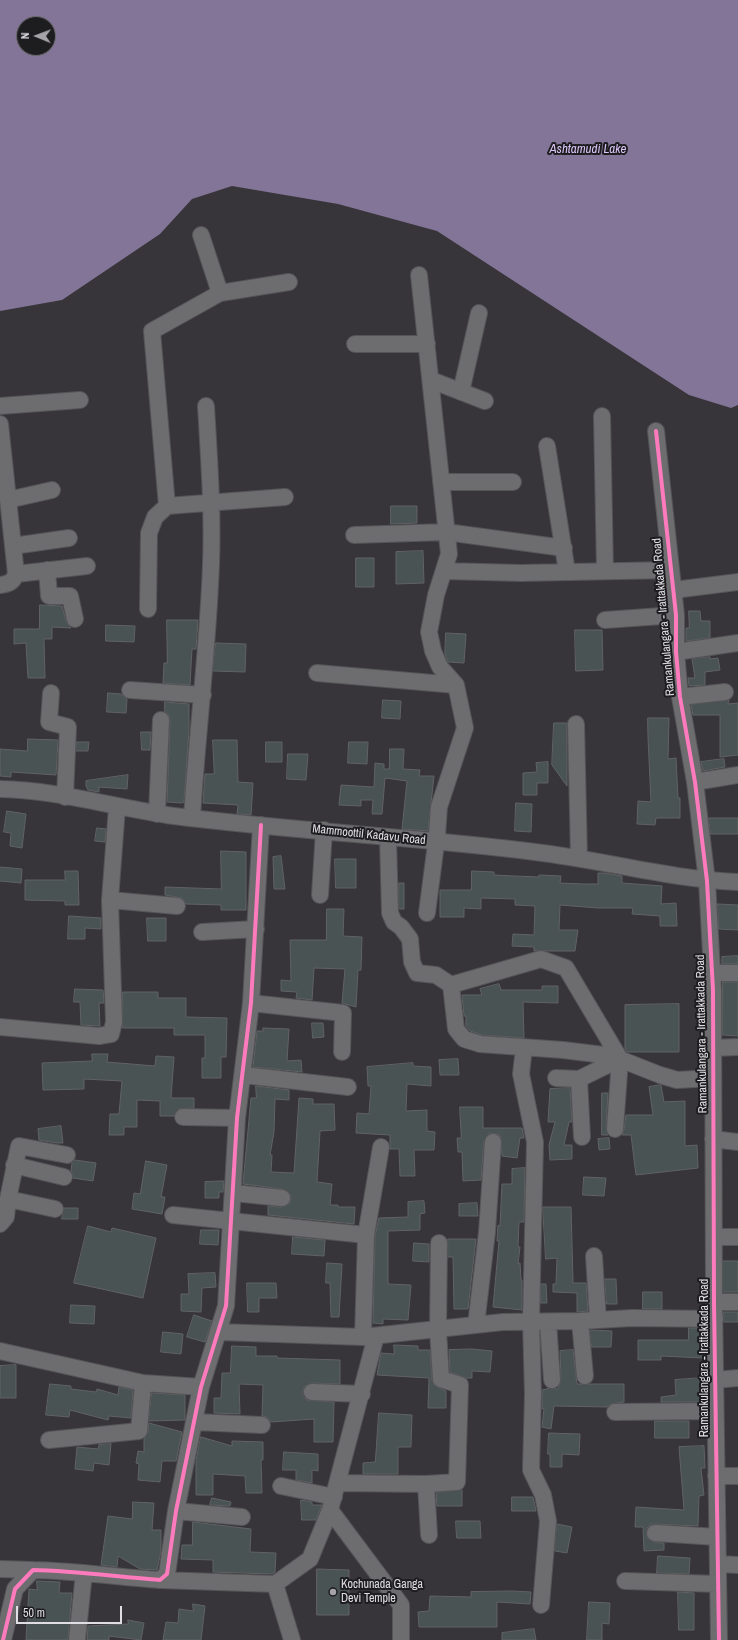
<!DOCTYPE html>
<style>
body{margin:0}
#map{position:relative;width:738px;height:1640px;overflow:hidden;background:#373539;font-family:"Archivo Narrow",sans-serif}
canvas{display:block}
.north{position:absolute;left:16px;top:16px;width:40px;height:40px;box-sizing:border-box;background:#1d1c1f;border:1px solid #6b6a6d;border-radius:50%;rotate:271deg;font-size:11px;font-weight:700;line-height:16px;text-align:center;color:#e0dee3}
.north::after{content:'';display:block;margin:auto;width:14px;height:18px;background:#a5a3a8;clip-path:polygon(50% 0,100% 100%,50% 72%,0 100%)}
.scale{position:absolute;left:16px;top:1606px;width:106px;height:18px;box-sizing:border-box;border:2px solid #e0dee3;border-top:0;padding-left:5px;font-size:12px;line-height:14px;white-space:nowrap;color:#e0dee3;-webkit-text-stroke:3px #1d1c1f;paint-order:stroke}
</style>
<div id="map">
<canvas width="738" height="1640"></canvas>
<div class="north">N</div>
<div class="scale">50 m</div>
</div>
<script>
const c = document.querySelector('canvas').getContext('2d');
c.lineJoin = 'round';
function fillPath(path, color) {
  c.fillStyle = color;
  c.fill(path, 'evenodd');
}
function strokePath(path, color, width, dash) {
  c.strokeStyle = color;
  c.lineWidth = width;
  c.lineCap = dash ? 'butt' : 'round';
  c.setLineDash(dash || []);
  c.stroke(path);
}
function drawText(font, color, halo, rows, align = 'center') {
  c.font = font + ' "Archivo Narrow",sans-serif';
  c.lineWidth = 4;
  c.setLineDash([]);
  c.textBaseline = 'middle';
  c.strokeStyle = halo;
  c.fillStyle = color;
  for (const [text, x, y, turn = 0] of rows) {
    c.save();
    c.translate(x, y);
    c.rotate((+turn || 0) * Math.PI / 180);
    c.textAlign = isNaN(turn) ? turn : align;
    if (halo) c.strokeText(text, 0, 0);
    c.fillText(text, 0, 0);
    c.restore();
  }
}
fillPath(new Path2D(`
 M0,0H738V405L731,408L689,395L437,231L338,204L232,186L192,199L160,234L62,300L0,311ZM24,24H48V48H24Z`), '#837598');
const building = new Path2D(`
 M391,506H417V523L391,524Z
 M423,551L424,583L396,584V552Z
 M356,558H374V587H356Z
 M40,605L62,606L66,621L71,628L52,627V639H44L45,678H28L26,643L14,644V629H39Z
 M689,611H700L701,621H710V638L686,641V628H689Z
 M167,620H198L196,649H192L190,685L163,683L164,663H167Z
 M106,625L135,626L134,642L106,641Z
 M575,630H602L603,670L576,671Z
 M446,633L466,634L464,663L448,662L445,654Z
 M216,643L246,644L245,672L213,671Z
 M710,657V659L718,658L720,670L705,672V685L689,686L688,678H695L692,659Z
 M108,693L121,694L127,699L126,713L107,712Z
 M383,700L401,701L400,719L382,718Z
 M729,700L728,704L738,703V755L720,757V715H693L691,705Z
 M165,702L189,704V730L184,802L182,803L167,802L170,720L169,715L165,712Z
 M648,718H669L668,759L676,758L678,798H680V818H656L655,825L637,824L638,801L651,802L648,737Z
 M554,723H567V786L552,765Z
 M141,732H151L150,750H142Z
 M28,739L58,740L56,775L11,772V777L0,776V749L27,751Z
 M213,740H237L238,782L253,783L251,815L237,814L238,805L203,803L205,774H214Z
 M77,742H89L88,751H76Z
 M266,742H282V762H266Z
 M349,742H368L367,764L348,763Z
 M390,749H404L403,769L420,770L419,776H434L428,831L402,829L407,781L385,778L382,814H372L373,800H361V806L339,805L341,785L374,787L375,763L384,764V769H389Z
 M288,754H308L306,780L287,779Z
 M724,759L725,767L703,771L701,762Z
 M548,762V783H537V795H523V773L537,772L536,763Z
 M128,775L127,789L99,787V792L88,790L86,786V781Z
 M516,803L532,804L531,832L515,831Z
 M7,811L26,814L22,848L10,846L11,833L4,832Z
 M709,818H738V834H711Z
 M97,828L106,829L105,842L95,841Z
 M221,851L246,852V910H221V905L186,904L182,898L165,895V887L221,889Z
 M281,856L285,889H274L273,857Z
 M335,859H356V888H336Z
 M0,867L22,869L21,883L0,881Z
 M65,871H78L79,905H65V901L25,900V880H65Z
 M472,871L494,872V875L514,876L539,877V875L561,876L560,883L584,884H598V873H605L622,876V883L662,886L661,904L676,903L677,926H660V916L632,914L633,908H598L560,905L559,930H578L575,951H534V947L512,946L513,934L534,935L535,906L515,905V899L481,898V909L464,908V917H440V890H471Z
 M399,883H404V909H399Z
 M718,904L738,905V930L719,929Z
 M327,909H344L343,936L362,937L361,970H358L356,1007L342,1003L345,969L314,968L312,1000L296,998L297,992L281,991V980L291,981L290,940H326Z
 M69,916L101,918V929L85,928V939H68Z
 M147,918H166V941H148Z
 M738,956V964H722V957Z
 M723,982H738V1036L723,1035Z
 M499,984L501,990H542V986H558V1003L523,1002L524,1038L482,1035L470,1031L466,1026V1016H464L462,995H482L480,989Z
 M75,989L103,990L104,1003H99L100,1026L81,1025L80,1002H74Z
 M123,992H158V998H186V1017L227,1018L226,1057H221V1078H202V1058H205V1035H174V1028H123Z
 M679,1004V1052H627L625,1049V1005Z
 M312,1023H323L324,1037L313,1038Z
 M263,1028L289,1029L287,1061L301,1060L302,1072L253,1067L257,1031H263Z
 M92,1054H108L107,1062L155,1066L156,1056L174,1057L171,1098H194V1108L179,1109L174,1116H160V1101L137,1100V1127H124V1135H109L110,1114H119L122,1081L84,1079V1089L43,1090L42,1063L92,1061Z
 M458,1059L459,1075H440L439,1060Z
 M413,1063V1066L431,1067V1086L407,1084L406,1111L427,1110V1131L435,1132L434,1150H414L415,1176H400L399,1149H390V1135L356,1133L357,1113L369,1114L371,1086H368L367,1067Z
 M661,1085L664,1102L685,1101V1146L697,1145L698,1168L636,1175L631,1135H622L624,1130L626,1115H653L649,1087Z
 M256,1086L289,1090V1100L275,1099L274,1132L270,1155H272L271,1172L294,1173L299,1098L313,1099V1104H334L335,1130L320,1131L317,1182L332,1184L330,1205H338V1207H355L354,1224L268,1215V1206L281,1207L289,1204L291,1199L290,1194L283,1189L243,1184L251,1098H256Z
 M570,1088L572,1122H569L564,1145H572V1159L550,1160L549,1145L555,1122H548L550,1089Z
 M602,1093H608L606,1128L608,1135H602Z
 M460,1107H483V1128H522L524,1138H520L517,1158L502,1156L501,1137L498,1134L489,1133L484,1141L481,1180L463,1181L462,1152H458L457,1138H461Z
 M61,1126L63,1143H57L39,1140L38,1129Z
 M609,1138L610,1149L599,1150L598,1139Z
 M75,1160L96,1163L93,1181L73,1178L71,1171L72,1163Z
 M146,1161L167,1165L161,1197H165L162,1214L132,1209L134,1193L140,1194Z
 M525,1168L524,1222H519L518,1247H520L518,1264L520,1263L521,1280H522V1310L493,1307L499,1241H497L498,1225L500,1226L502,1184H512V1169Z
 M584,1177L606,1178L604,1196L583,1195Z
 M220,1181H224L223,1192H219V1198H205V1182Z
 M424,1201L425,1213L420,1214V1230L388,1231V1284L411,1285L408,1320L383,1319V1324L373,1323L375,1236L379,1218L408,1217V1202Z
 M477,1203L478,1216H459V1204Z
 M543,1207H571L573,1281V1283H586L588,1311L577,1312V1293L553,1292V1284H556L557,1258L546,1259Z
 M64,1208H78V1219H62Z
 M88,1226L111,1232L112,1228L156,1238L143,1298L74,1283Z
 M201,1230H219L218,1245L200,1244Z
 M293,1237L325,1240L324,1256L292,1254Z
 M448,1239H476L468,1309H454L453,1257H448Z
 M414,1243L429,1244V1262L413,1261Z
 M723,1261H738V1292H723Z
 M327,1263L342,1264L339,1317H331L330,1283H326Z
 M215,1273L216,1287L202,1288L201,1312L181,1311V1294H189L188,1274Z
 M605,1279H616L617,1304H607Z
 M247,1283H276L277,1298H259V1312H248Z
 M541,1284H546L547,1303H541Z
 M643,1292H662V1309H643Z
 M71,1305L95,1306L94,1324L70,1323Z
 M724,1312H738V1322H724Z
 M194,1315L212,1321L205,1342L187,1337Z
 M689,1328H704L703,1358L661,1356V1360H638V1340H688Z
 M590,1330L612,1331L611,1347H592Z
 M163,1332L183,1334L181,1354L161,1352Z
 M394,1345L418,1346V1350H430L432,1380L434,1385L446,1391V1408H428L429,1378L377,1375L381,1353L394,1354Z
 M232,1346L256,1347V1356H277V1358L340,1360V1384L312,1383L304,1387L303,1391V1396L307,1400L334,1402L333,1442H314V1419L271,1422L267,1417L262,1416L263,1385L239,1384L240,1414L214,1413V1398H221L222,1373H230Z
 M472,1349L492,1351L490,1372L472,1371V1378H466L450,1372L449,1350Z
 M573,1350L577,1384H624V1402L611,1404L607,1407L554,1406L551,1429L542,1427L544,1409H542V1390L547,1389V1388L558,1389L561,1379L560,1351Z
 M16,1365V1398H0V1366Z
 M702,1378L704,1402H661V1397L676,1395L675,1380Z
 M50,1384L71,1386V1389L96,1392L97,1389L118,1395L119,1387L133,1390L131,1418L109,1416L108,1420L70,1410L69,1417L46,1415Z
 M152,1393L185,1395V1420L149,1421Z
 M379,1413L412,1415L411,1447H398V1474H363V1463L375,1462Z
 M655,1421H689V1438H655Z
 M149,1423L182,1432L176,1461H162L160,1482L138,1480L139,1464L136,1463L138,1451L144,1452V1439L148,1432Z
 M549,1433L580,1434L579,1455L562,1454V1467H550V1454H548Z
 M201,1437L232,1446V1441L263,1442V1460H261L262,1493H246L245,1476L213,1474V1495H196V1461Z
 M111,1444L109,1465L94,1463L93,1471L75,1469L77,1447L98,1449L99,1445Z
 M704,1446L705,1468H701L704,1495L699,1496L698,1526L651,1524L647,1528V1538L654,1542L664,1543V1550L644,1551L643,1527H635L636,1507L684,1510L679,1447Z
 M284,1452L318,1454V1471L312,1470V1483L296,1480V1470H283Z
 M462,1490V1506H437L436,1493Z
 M512,1497H533L536,1511H512Z
 M212,1498L231,1502L230,1506L210,1505Z
 M301,1500L312,1502V1505H322L316,1520H302Z
 M133,1502L154,1503L152,1530H161V1551L157,1570L140,1569L118,1556L117,1567L101,1565L108,1516L132,1519Z
 M456,1521H480L481,1538H457Z
 M193,1522L251,1529L250,1552L276,1553L275,1572L272,1574L213,1572V1560L181,1559L182,1545H192Z
 M557,1524L572,1527L567,1553L555,1551Z
 M658,1556L690,1558L689,1574L657,1573Z
 M317,1569L349,1570V1615H317Z
 M37,1581L60,1582L59,1593H72L68,1640H26L29,1589L37,1590Z
 M513,1591L531,1592L530,1604L497,1602V1627H419L418,1612L429,1611L430,1596L471,1597V1592Z
 M678,1592L694,1593V1630H679Z
 M589,1602L610,1603L609,1624L602,1623V1640H587Z
 M193,1604L205,1606L201,1640H163L166,1622L178,1623L179,1609L193,1611Z
 M128,1620L144,1623L141,1640L109,1636V1640H87L88,1626L128,1624Z
 M534,1629L536,1640H502V1633Z`);
fillPath(building, '#4a5353');
strokePath(building, '#606263', 1);
const street = new Path2D(`
 M201,235L220,293
 M419,275L449,554L436,595L429,632L433,651L440,667L456,685L465,728L439,807L437,836L427,913
 M355,344H427
 M431,380L485,401
 M461,392L479,313
 M0,406L80,400
 M602,416L605,571
 M0,424L16,574C13,582 9,584 0,585
 M656,431L676,615V652L680,697L695,782L707,881L713,990L714,1302L719,1640
 M547,446L567,572
 M441,482H513
 M285,497L167,506L152,331L220,293L289,282
 M8,500L52,490
 M354,535L446,532L564,548
 M13,546L69,538
 M47,570L49,596H70L75,619
 M444,571L521,573L671,570
 M16,574L87,566
 M674,590L738,582
 M148,609L149,533L155,517L167,506
 M605,620L676,615
 M676,652L738,643
 M317,673L456,685
 M130,690L203,695
 M51,693L49,722L68,727L65,797
 M680,697L725,692
 M576,724L579,858
 M695,782L738,775
 M0,789C58,790 116,808 174,816C293,831 415,837 535,852C603,860 669,879 738,882
 M157,814L161,720
 M192,818C197,733 208,649 211,564C213,511 209,458 206,406
 M388,838L390,913L394,922L401,927L410,939L412,962L417,973L436,975L451,985L456,1029L464,1039L480,1044L563,1050L612,1056L660,1075L677,1080L713,1078
 M320,895L324,830
 M110,900L177,906
 M202,932L256,929
 M712,973H738
 M451,985L541,959L566,968L620,1059L615,1129
 M251,1003L343,1013L342,1052
 M0,1027L99,1036L111,1034L114,1022L110,900L117,807
 M524,1048L521,1074L535,1142L531,1322L533,1394L531,1470L543,1495L548,1521L541,1605
 M713,1048L738,1047
 M243,1075L348,1087
 M556,1078L579,1079L620,1059
 M579,1079L582,1137
 M183,1117L237,1118
 M713,1139L738,1142
 M381,1147L366,1235L363,1337L503,1322L580,1321L632,1318L715,1319
 M14,1165L64,1177
 M234,1193L282,1198
 M8,1199L55,1209
 M173,1215L366,1235
 M0,1224L6,1217L8,1199L19,1146L67,1155
 M715,1237H738
 M594,1256L598,1320
 M714,1302H738
 M580,1321L585,1376
 M548,1322L552,1380
 M476,1325L487,1232L493,1142
 M219,1332L363,1337
 M0,1351L143,1383L201,1387
 M715,1380L738,1378
 M312,1392L362,1394
 M615,1412L715,1411
 M195,1422L262,1425
 M49,1440L139,1431L143,1383
 M716,1476H738
 M338,1483L426,1484
 M281,1486L334,1497
 M330,1510L401,1605V1640
 M176,1511L242,1517
 M655,1533L717,1537
 M429,1535L426,1484L457,1482L460,1385L441,1379L438,1330L439,1243
 M718,1564L738,1565
 M0,1569L33,1570
 M160,1580L275,1584L310,1559L330,1510L376,1336
 M625,1581L718,1584
 M275,1584L292,1640
 M3,1640L15,1589L33,1570C76,1571 118,1577 160,1580L167,1574L176,1511L201,1387L226,1306L237,1118L251,1003L261,825
 M77,1640L84,1573`);
strokePath(street, '#555457', 18);
strokePath(street, '#6d6c6f', 16);
strokePath(new Path2D(`
 M656,431L676,615V652L680,697L695,782L707,881L713,990L714,1302L719,1640
 M3,1640L15,1589L33,1570C76,1571 118,1577 160,1580L167,1574L176,1511L201,1387L226,1306L237,1118L251,1003L261,825`), '#fd7abc', 4);
for (const [x, y, r, color] of [
 [333,1592,4,"#a5a3a8"]
]) {
  const dot = new Path2D();
  dot.arc(x, y, r, 0, 2 * Math.PI);
  c.fillStyle = color;
  c.fill(dot);
  strokePath(dot, '#1d1c1f', 1.5);
}
drawText('12px', '#e0dee3', '#1d1c1f', [
 ["Ramankulangara - Irattakkada Road",664,617,-95],
 ["Mammoottil Kadavu Road",369,835,6],
 ["Ramankulangara - Irattakkada Road",702,1034,-91],
 ["Ramankulangara - Irattakkada Road",705,1358,-90]
]);
drawText('12px', '#e0dee3', '#1d1c1f', [
 ["Kochunada Ganga",341,1585],
 ["Devi Temple",341,1599]
], 'left');
drawText('italic 13px', '#ddc7fa', '#1d1c1f', [
 ["Ashtamudi Lake",588,150]
]);
</script>
